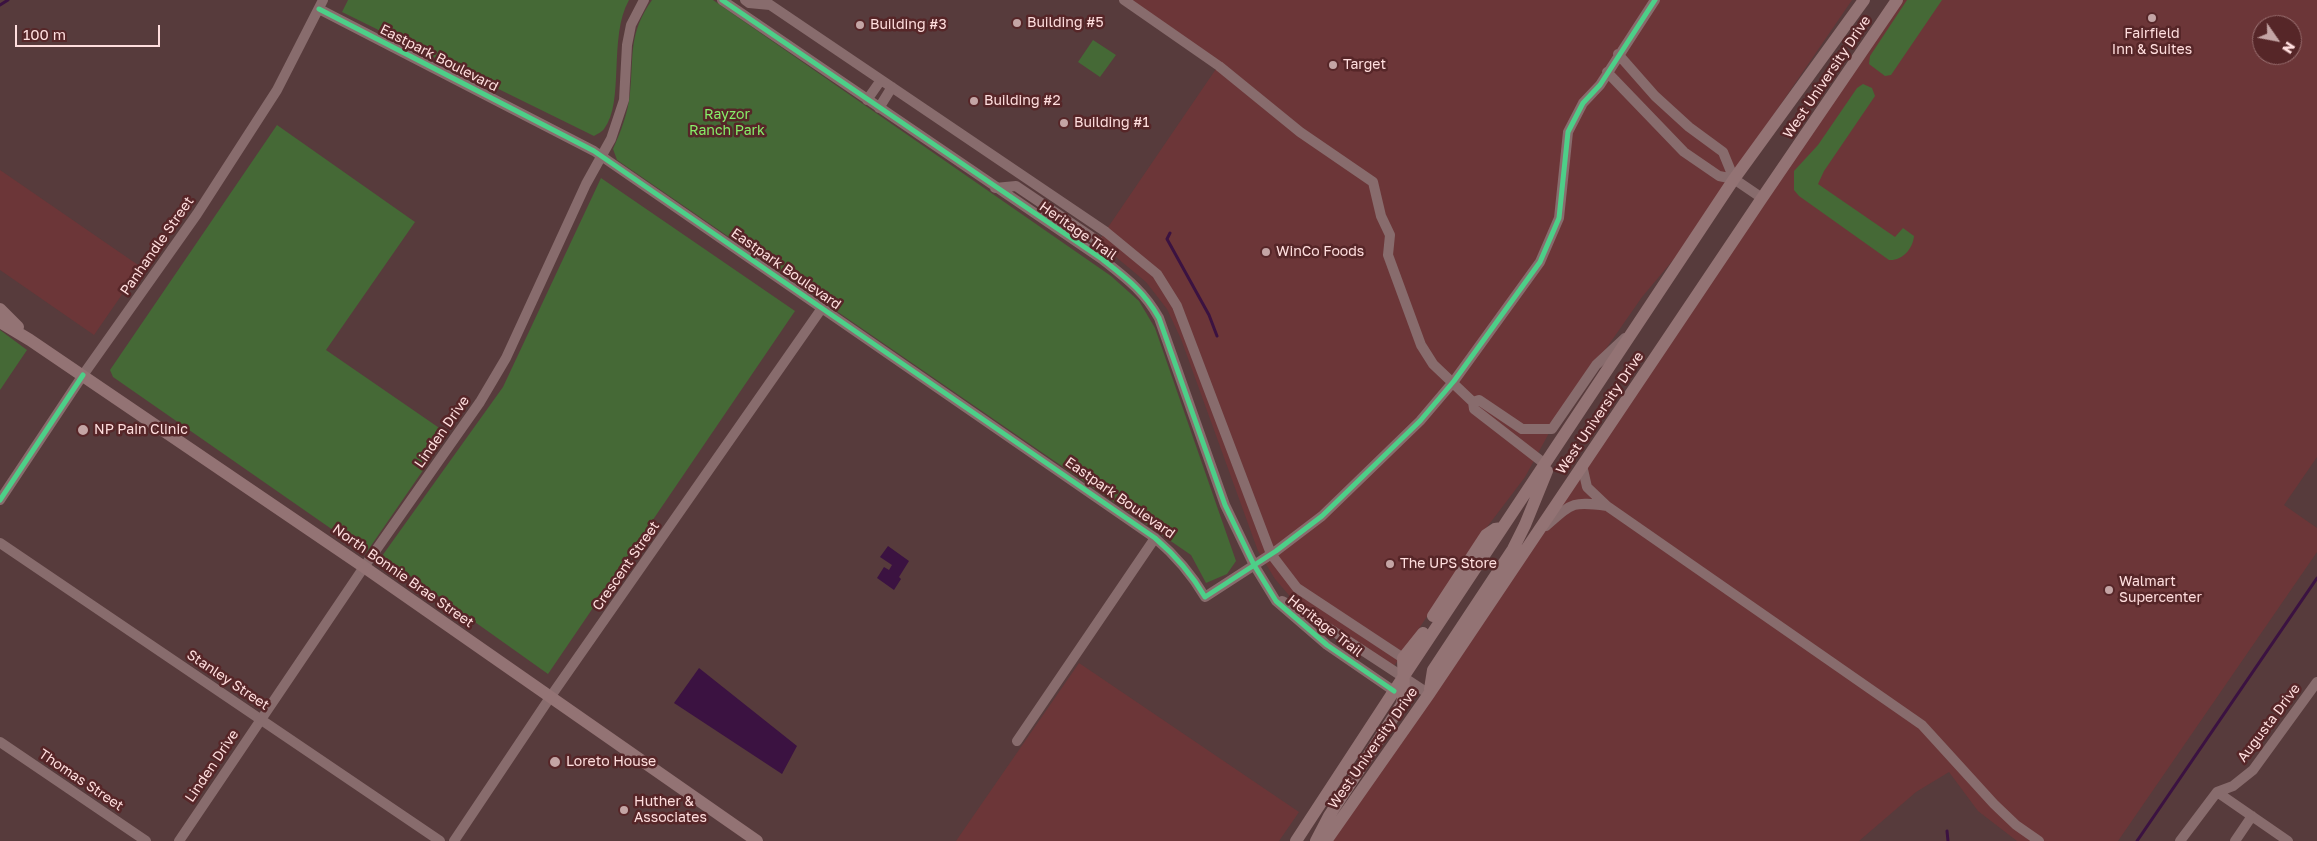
<!DOCTYPE html>
<style>
body{margin:0}
#map{position:relative;width:2317px;height:841px;overflow:hidden;background:#573b3c;font-family:"Golos Text",sans-serif}
canvas{display:block}
.north{position:absolute;left:2252px;top:15px;width:50px;height:50px;box-sizing:border-box;background:#562628;border:1px solid #9a7071;border-radius:50%;rotate:123deg;font-size:14px;font-weight:700;line-height:20px;text-align:center;color:#ffdede}
.north::after{content:'';display:block;margin:auto;width:18px;height:22px;background:#c4a5a5;clip-path:polygon(50% 0,100% 100%,50% 72%,0 100%)}
.scale{position:absolute;left:15px;top:25px;width:145px;height:22px;box-sizing:border-box;border:2px solid #ffdede;border-top:0;padding-left:6px;font-size:15px;line-height:18px;white-space:nowrap;color:#ffdede;-webkit-text-stroke:4px #562628;paint-order:stroke}
</style>
<div id="map">
<canvas width="2317" height="841"></canvas>
<div class="north">N</div>
<div class="scale">100 m</div>
</div>
<script>
const c = document.querySelector('canvas').getContext('2d');
c.lineJoin = 'round';
function fillPath(path, color) {
  c.fillStyle = color;
  c.fill(path, 'evenodd');
}
function strokePath(path, color, width, dash) {
  c.strokeStyle = color;
  c.lineWidth = width;
  c.lineCap = dash ? 'butt' : 'round';
  c.setLineDash(dash || []);
  c.stroke(path);
}
function drawText(font, color, halo, rows, align = 'center') {
  c.font = font + ' "Golos Text",sans-serif';
  c.lineWidth = 5;
  c.setLineDash([]);
  c.textBaseline = 'middle';
  c.strokeStyle = halo;
  c.fillStyle = color;
  for (const [text, x, y, turn = 0] of rows) {
    c.save();
    c.translate(x, y);
    c.rotate((+turn || 0) * Math.PI / 180);
    c.textAlign = isNaN(turn) ? turn : align;
    if (halo) c.strokeText(text, 0, 0);
    c.fillText(text, 0, 0);
    c.restore();
  }
}
fillPath(new Path2D(`
 M1123,0H1852L1679,253L1642,297L1555,422L1525,477L1484,531L1394,666L1294,601L1275,579L1258,551L1181,339L1167,309L1146,282L1098,242L1218,66Z
 M1897,0H2317V457L2284,505L2317,528V552L2118,841H2017L1978,811L1949,772L1916,792L1859,841H1326ZM2262,25H2292V55H2262Z
 M0,170L141,267L94,335L0,270Z
 M1079,663L1299,812L1279,841H956Z`), '#6c3638');
fillPath(new Path2D(`
 M348,0H629C608,37 625,102 604,129C602,132 597,134 594,136L342,12Z
 M652,0H713L1111,276L1139,301L1155,328L1236,561L1227,574L1206,583L1191,555L617,160L613,149C621,131 628,113 630,93C634,55 628,34 652,0Z
 M1907,0H1942L1891,75L1885,76L1869,64L1870,56Z
 M1093,40L1116,55L1100,77L1078,62Z
 M1863,84L1872,88L1875,96L1824,171L1818,184L1895,237L1903,228L1914,236C1913,249 1902,261 1889,260L1799,196L1794,190V171L1818,145L1857,88Z
 M277,125L415,222L326,350L448,434L366,553L113,377L110,370Z
 M601,178L795,311L548,674L382,556L503,387Z
 M0,330L27,350L0,390Z`), '#456936');
fillPath(new Path2D(`
 M888,546L909,561L899,577L901,579L894,590L877,578L884,567L889,570L892,565L880,557Z
 M699,668L797,746L782,774L674,703Z`), '#3b1241');
strokePath(new Path2D(`
 M0,5L8,0
 M1170,233L1167,239L1209,315L1217,336
 M1947,831L1948,841
 M2137,841L2317,578`), '#3b1241', 3);
strokePath(new Path2D(`
 M722,0L1102,259C1126,278 1144,291 1159,318L1225,505L1254,565L1276,601L1327,645L1394,691
 M745,0L749,3L770,5
 M763,0L1106,232L1157,274L1177,306L1271,554L1297,588L1403,658
 M1124,0L1219,66L1300,132L1373,182L1381,216L1390,235L1388,255L1421,345L1433,364L1473,402L1474,409L1545,464
 M319,9L594,151L1155,538C1176,556 1191,573 1205,597L1276,551L1322,516L1420,421L1454,381L1540,262L1559,218L1568,132L1583,103L1600,85L1655,0
 M1618,54L1655,96L1689,127L1723,152L1734,179
 M1607,72L1684,152L1719,176L1734,179L1762,198
 M867,100L881,80
 M879,108L892,87
 M995,188L1016,186L1099,242
 M1473,402L1479,400L1522,429H1552L1596,365L1625,338
 M1582,465L1587,487L1607,506L1922,725L1994,804L2016,825L2039,841
 M0,500L83,375L197,214L277,90L323,0
 M1546,526C1572,503 1572,501 1607,506
 M0,543L440,841
 M1282,601L1307,614L1429,694
 M1017,741L1155,538
 M0,742L146,841
 M2217,792L2288,841
 M179,841L364,567L480,402L506,358L586,184L611,139L624,100L627,45L631,25L644,0
 M454,841L551,696L822,308
 M2180,841L2217,792L2233,786L2253,770L2317,682
 M2235,841L2252,816`), '#886c6d', 10);
strokePath(new Path2D(`
 M0,309L18,327
 M0,322L30,340L364,567L757,841
 M1433,616L1486,535L1495,529L1502,528
 M1430,689L1433,670L1513,549L1525,525L1547,471
 M1296,841L1394,691L1734,179L1864,0
 M1316,841L1329,816L1402,704L1404,691L1403,658L1423,633
 M1326,841L1429,694L1762,198L1897,0`), '#937374', 12);
strokePath(new Path2D(`
 M722,0L1102,259C1126,278 1144,291 1159,318L1225,505L1254,565L1276,601L1327,645L1394,691
 M319,9L594,151L1155,538C1176,556 1191,573 1205,597L1276,551L1322,516L1420,421L1454,381L1540,262L1559,218L1568,132L1583,103L1600,85L1655,0
 M0,500L83,375`), '#4dcf88', 5);
for (const [x, y, r, color] of [
 [2152,18,5,"#c4a5a5"],
 [1017,23,5,"#c4a5a5"],
 [860,25,5,"#c4a5a5"],
 [1333,65,5,"#c4a5a5"],
 [974,101,5,"#c4a5a5"],
 [1064,123,5,"#c4a5a5"],
 [1266,252,5,"#c4a5a5"],
 [83,430,6,"#c4a5a5"],
 [1390,564,5,"#c4a5a5"],
 [2109,590,5,"#c4a5a5"],
 [555,762,6,"#c4a5a5"],
 [624,810,5,"#c4a5a5"]
]) {
  const dot = new Path2D();
  dot.arc(x, y, r, 0, 2 * Math.PI);
  c.fillStyle = color;
  c.fill(dot);
  strokePath(dot, '#562628', 2);
}
drawText('14px', '#ffdede', '#562628', [
 ["Building #5",1027,23],
 ["Building #3",870,25],
 ["Fairfield",2152,34,"center"],
 ["Inn & Suites",2152,50,"center"],
 ["Target",1343,65],
 ["Building #2",984,101],
 ["Building #1",1074,123],
 ["WinCo Foods",1276,252],
 ["NP Pain Clinic",94,430],
 ["The UPS Store",1400,564],
 ["Walmart",2119,582],
 ["Supercenter",2119,598],
 ["Loreto House",566,762],
 ["Huther &",634,802],
 ["Associates",634,818]
], 'left');
drawText('14px', '#ffdede', '#562628', [
 ["Eastpark Boulevard",439,58,27],
 ["West University Drive",1827,77,-56],
 ["Heritage Trail",1078,231,35],
 ["Panhandle Street",157,246,-55],
 ["Eastpark Boulevard",786,269,35],
 ["West University Drive",1600,413,-56],
 ["Linden Drive",442,432,-55],
 ["Eastpark Boulevard",1120,498,35],
 ["Crescent Street",626,566,-55],
 ["North Bonnie Brae Street",403,576,35],
 ["Heritage Trail",1325,626,38],
 ["Stanley Street",228,680,34],
 ["Augusta Drive",2269,723,-53],
 ["West University Drive",1373,748,-55],
 ["Linden Drive",212,766,-56],
 ["Thomas Street",81,780,34]
]);
drawText('14px', '#87ee69', '#562628', [
 ["Rayzor",727,115],
 ["Ranch Park",727,131]
]);
</script>
